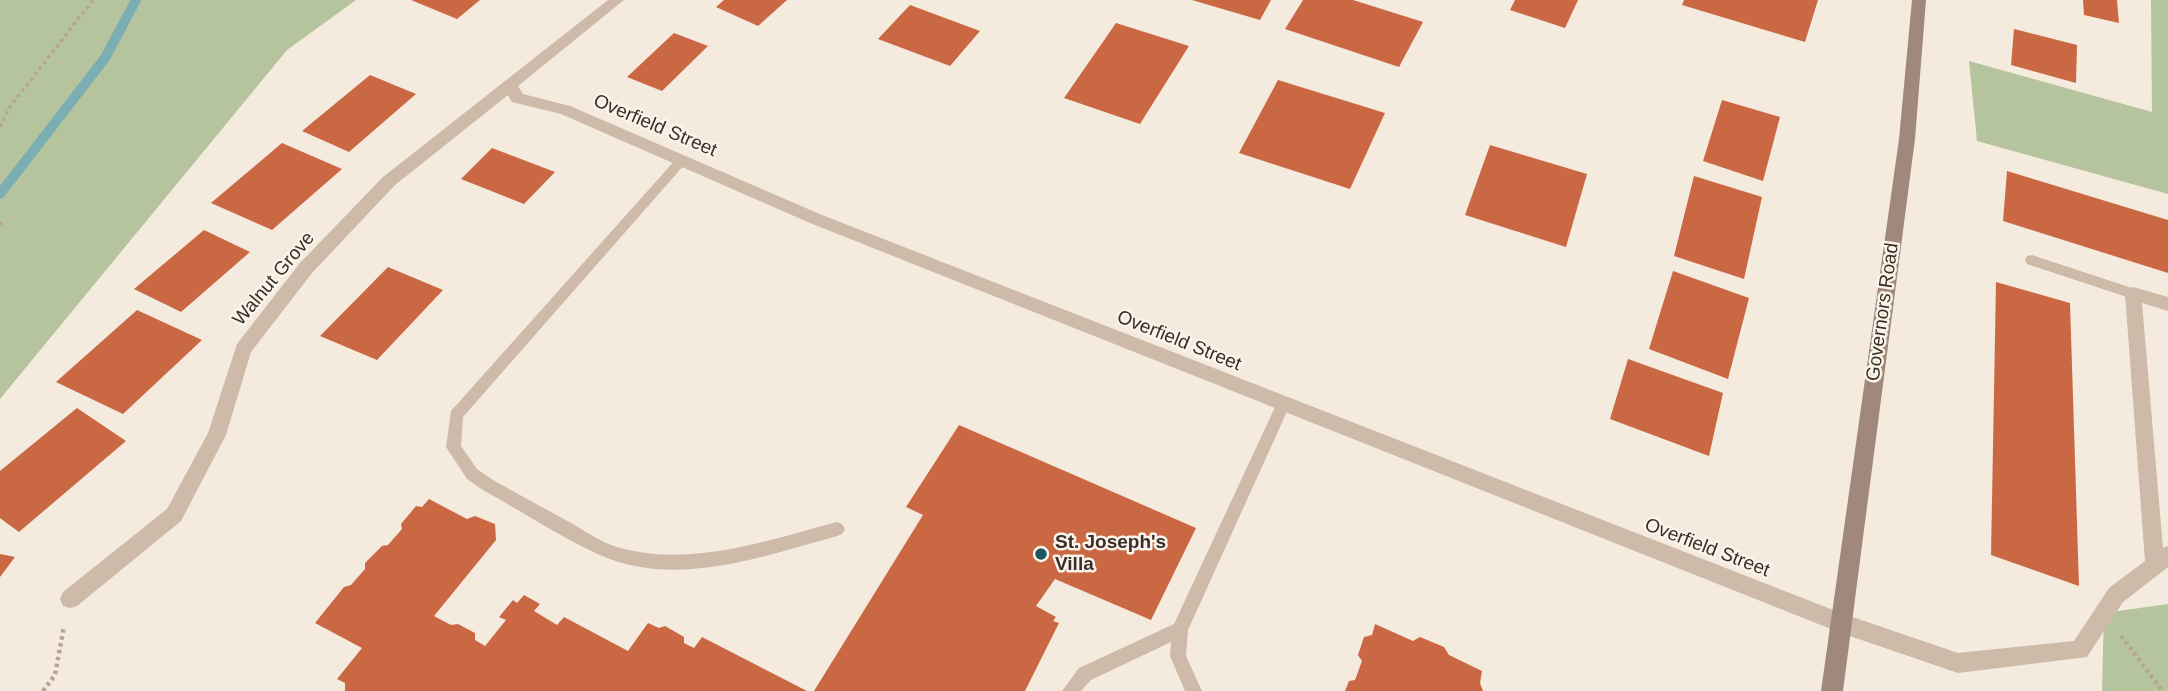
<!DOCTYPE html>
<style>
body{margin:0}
canvas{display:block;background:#f4eade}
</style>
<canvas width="2168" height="691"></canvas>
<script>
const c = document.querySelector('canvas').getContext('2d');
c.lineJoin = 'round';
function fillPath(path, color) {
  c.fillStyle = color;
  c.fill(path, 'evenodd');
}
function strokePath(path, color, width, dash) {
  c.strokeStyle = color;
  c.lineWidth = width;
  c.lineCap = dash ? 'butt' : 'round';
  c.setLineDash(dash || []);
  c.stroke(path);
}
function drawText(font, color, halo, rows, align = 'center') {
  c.font = font + ' Helvetica,sans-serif';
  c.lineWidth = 5;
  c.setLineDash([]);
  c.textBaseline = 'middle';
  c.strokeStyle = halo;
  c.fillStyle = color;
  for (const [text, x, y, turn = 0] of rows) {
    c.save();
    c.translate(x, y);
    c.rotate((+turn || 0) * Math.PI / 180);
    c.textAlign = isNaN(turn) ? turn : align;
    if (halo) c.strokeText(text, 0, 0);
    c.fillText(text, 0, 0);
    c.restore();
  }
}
fillPath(new Path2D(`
 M0,0H356L287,50L0,399Z
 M2151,0H2168V194L1977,141L1969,61L2152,112Z
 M2168,604V691H2102L2104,613Z`), '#b6c49d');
strokePath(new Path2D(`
 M0,194L105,58L136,0`), '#7baeb2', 10);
fillPath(new Path2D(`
 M411,0H480L457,19Z
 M724,0H787L758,26L716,7Z
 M1192,0H1271L1260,20Z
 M1303,0H1353L1423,22L1399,67L1285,29Z
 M1515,0H1578L1565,28L1510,10Z
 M1684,0H1818L1805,42L1682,5Z
 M2083,0H2117L2119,23L2084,15Z
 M910,5L980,31L950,66L878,39Z
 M1116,23L1189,46L1140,124L1064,98Z
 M2014,29L2077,45L2076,83L2011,65Z
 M674,33L708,46L662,91L627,77Z
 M370,75L416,94L349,152L302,131Z
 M1278,80L1385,113L1350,189L1239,153Z
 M1722,100L1780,117L1763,181L1703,161Z
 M282,143L342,169L272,230L211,203Z
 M1490,145L1587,174L1566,247L1465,215Z
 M492,148L555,172L524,204L461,179Z
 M2007,171L2168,220V273L2003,221Z
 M1694,176L1762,197L1744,279L1674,256Z
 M204,230L250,252L181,312L134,289Z
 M388,267L443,290L377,360L320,336Z
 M1673,271L1749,298L1728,379L1649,349Z
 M1996,282L2070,303L2079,586L1991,555Z
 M137,310L202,340L123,414L56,382Z
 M1628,359L1723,393L1709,456L1610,419Z
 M77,408L126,441L19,532L0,518V471Z
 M959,425L1196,528L1151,620L1055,579L1036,606L1056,617L1053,621L1059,623L1025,691H814L923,515L906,507Z
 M429,499L467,519L475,516L495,524L496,540L434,616L451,625L458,624L475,633V640L485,646L506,620L499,617L513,600L517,603L524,595L540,604L534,611L557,625L564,617L628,651L648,623L659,628L665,626L684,637V643L694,648L702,637L807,691H345V683L337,679L362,648L315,623L344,587L351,585L365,569V563L382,546L388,545L402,529L401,524L416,506L422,507Z
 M0,554L15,557L0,577Z
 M1375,624L1413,641L1420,637L1444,647L1449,655L1482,671L1480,683L1483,691H1345L1349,681L1355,680L1362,661L1358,655L1364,637L1372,635Z`), '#cb6844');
strokePath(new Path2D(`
 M0,127L9,108L93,0
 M0,225L3,220`), '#b9a493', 3.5, [3.5, 3.5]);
strokePath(new Path2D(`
 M2121,636L2163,691
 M43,691L55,675L64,626`), '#b9a493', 4.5, [3.5, 3.5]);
fillPath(new Path2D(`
 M681,156L687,161L685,164L463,417L461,446L477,469L493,480C520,495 547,510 573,524C585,531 598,540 611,545C685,570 765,541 837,522L842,524L845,529L842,534L837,536C764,556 675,589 600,555C560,537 521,511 483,490L467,479L446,447L451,411L677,158Z
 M2032,255L2138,290L2140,294L2133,299L2027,264L2025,260L2027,256Z
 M1283,399L1288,401L1290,405L1188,630L1186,656L1202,691H1185L1170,656L1171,642L1091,680L1081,691H1062L1079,668L1174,624L1276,405L1278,401Z`), '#cdbaa9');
fillPath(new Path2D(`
 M608,0H624L518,86L523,94L570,106L822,215L1841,613L1958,653L2074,641L2109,588L2145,561L2125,294L2127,289L2133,287L2168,297V311L2142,303L2163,548L2168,546V567L2123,602L2087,657L1958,673L1841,633L810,223L561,114L512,102L508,95L395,185L312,273L251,352L226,435L181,521L77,606L70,608L63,606L60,599L63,592L167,509L208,433L237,344L300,263L383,177Z`), '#cdbaa9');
fillPath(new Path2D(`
 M1912,0H1926L1915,139L1843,691H1821L1899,139Z`), '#a0897a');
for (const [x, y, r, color] of [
 [1041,554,7,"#1c575d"]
]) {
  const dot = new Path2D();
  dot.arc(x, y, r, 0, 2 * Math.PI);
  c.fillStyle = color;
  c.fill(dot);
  strokePath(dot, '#fbf4ea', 2.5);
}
drawText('19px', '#392e29', '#fbf4ea', [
 ["Overfield Street",655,126,23],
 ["Walnut Grove",274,279,-50],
 ["Governors Road",1883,312,-82],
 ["Overfield Street",1179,341,22],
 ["Overfield Street",1707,548,21]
]);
drawText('bold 19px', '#392e29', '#fbf4ea', [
 ["St. Joseph's",1055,543],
 ["Villa",1055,565]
], 'left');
</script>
